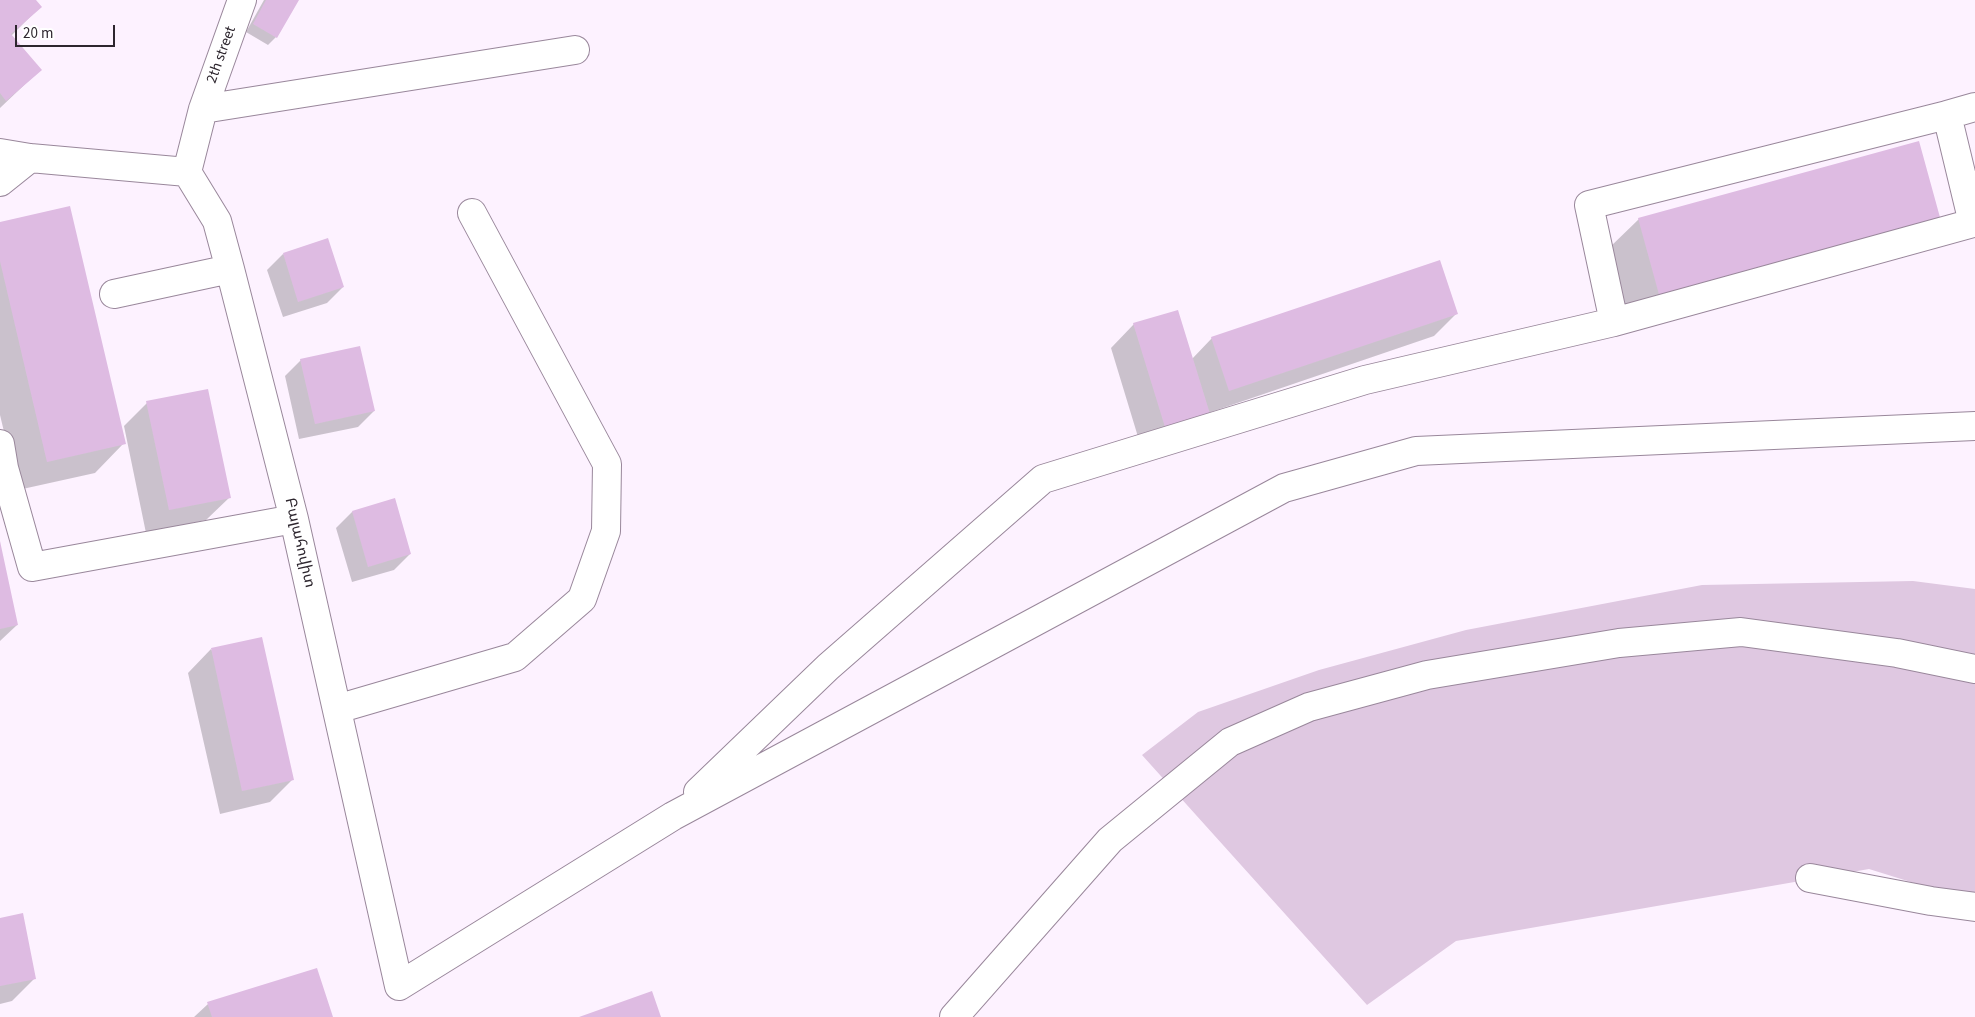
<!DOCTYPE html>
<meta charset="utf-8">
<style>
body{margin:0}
#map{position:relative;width:1975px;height:1017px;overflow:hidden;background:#fdf2ff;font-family:"Source Sans 3",sans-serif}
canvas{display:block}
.scale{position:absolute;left:15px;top:25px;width:100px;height:22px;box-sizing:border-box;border:2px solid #2d262e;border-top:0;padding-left:6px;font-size:15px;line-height:18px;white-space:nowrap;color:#2d262e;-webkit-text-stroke:4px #fff;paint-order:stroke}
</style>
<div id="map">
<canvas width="1975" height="1017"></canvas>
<div class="scale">20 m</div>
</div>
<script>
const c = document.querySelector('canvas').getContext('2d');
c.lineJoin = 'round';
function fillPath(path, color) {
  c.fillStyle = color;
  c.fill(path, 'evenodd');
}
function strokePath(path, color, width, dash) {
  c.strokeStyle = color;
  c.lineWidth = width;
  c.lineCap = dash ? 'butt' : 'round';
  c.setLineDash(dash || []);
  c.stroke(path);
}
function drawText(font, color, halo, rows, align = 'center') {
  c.font = font + ' "Source Sans 3","Noto Sans Armenian",sans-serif';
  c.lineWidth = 4;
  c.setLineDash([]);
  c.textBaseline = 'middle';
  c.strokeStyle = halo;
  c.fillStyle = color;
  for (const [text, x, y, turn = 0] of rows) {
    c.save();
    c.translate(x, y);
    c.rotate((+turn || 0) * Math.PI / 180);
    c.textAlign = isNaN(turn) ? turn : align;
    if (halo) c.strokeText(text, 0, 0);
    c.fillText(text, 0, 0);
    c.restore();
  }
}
fillPath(new Path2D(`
 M1913,581L1975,589V902L1869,869L1456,941L1367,1005L1142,755L1198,712L1319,670L1466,630L1702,585Z`), '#dfc8e1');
fillPath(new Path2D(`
 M0,0H34L40,7L11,36L40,70L0,108Z
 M264,0H296L276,37L268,45L246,32Z
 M1919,143L1631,327L1609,248L1639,219Z
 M0,223L124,443L95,473L18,490L0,415Z
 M283,254L343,287L327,303L283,317L267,270Z
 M1457,313L1434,336L1208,413L1142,450L1111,348L1134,324L1192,359L1212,338Z
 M301,360L374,411L358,427L299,439L285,376Z
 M147,403L230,497L206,520L146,533L124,426Z
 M395,500L410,554L394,570L352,582L336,528L352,512Z
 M0,546L17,625L0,641Z
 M211,649L293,779L270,802L220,814L188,673Z
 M0,919L35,978L12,1001L0,1004Z
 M208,1004L331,1017H194Z`), '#0003');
fillPath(new Path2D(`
 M0,0H36L42,7L11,34L42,70L6,101L0,93Z
 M266,0H299L277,38L253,24Z
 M1919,141L1941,221L1660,298L1638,218Z
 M70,206L126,444L47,462L0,261V222Z
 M328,238L344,287L298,302L283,253Z
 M1440,260L1458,314L1229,391L1211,337Z
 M1178,310L1210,414L1165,427L1133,323Z
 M360,346L375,411L315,424L300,359Z
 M208,389L231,498L169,510L146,401Z
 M395,498L411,554L368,567L352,511Z
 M0,541L18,625L0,629Z
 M262,637L294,780L242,791L211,648Z
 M23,913L36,979L0,986V918Z
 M317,968L333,1017H212L207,1002Z
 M652,991L661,1017H579Z`), '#debbe2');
const minor = new Path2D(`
 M242,0L203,109L187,172L217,221L230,269L294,519L399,986L673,816L1284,488L1416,451L1975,426
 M203,109L575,50
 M1947,115L1975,107
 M0,153L30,158L187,172
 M0,182L30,158
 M114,294L230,269
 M0,444L4,468L32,567L294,519
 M337,709L515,657L582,599L606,531L607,464L472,213
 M698,792L828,667L1043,479L1365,380L1614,322L1973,223L1947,115L1589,205L1614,322
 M1810,878L1931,901L1975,907
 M954,1017L1110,840L1230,742L1309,707L1427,675L1619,643L1741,632L1897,653L1975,669`);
strokePath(minor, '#99879b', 30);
strokePath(minor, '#fff', 28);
drawText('15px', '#2d262e', '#fff', [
 ["2th street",222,55,-70],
 ["Բալահովիտ",299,543,77]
]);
</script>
